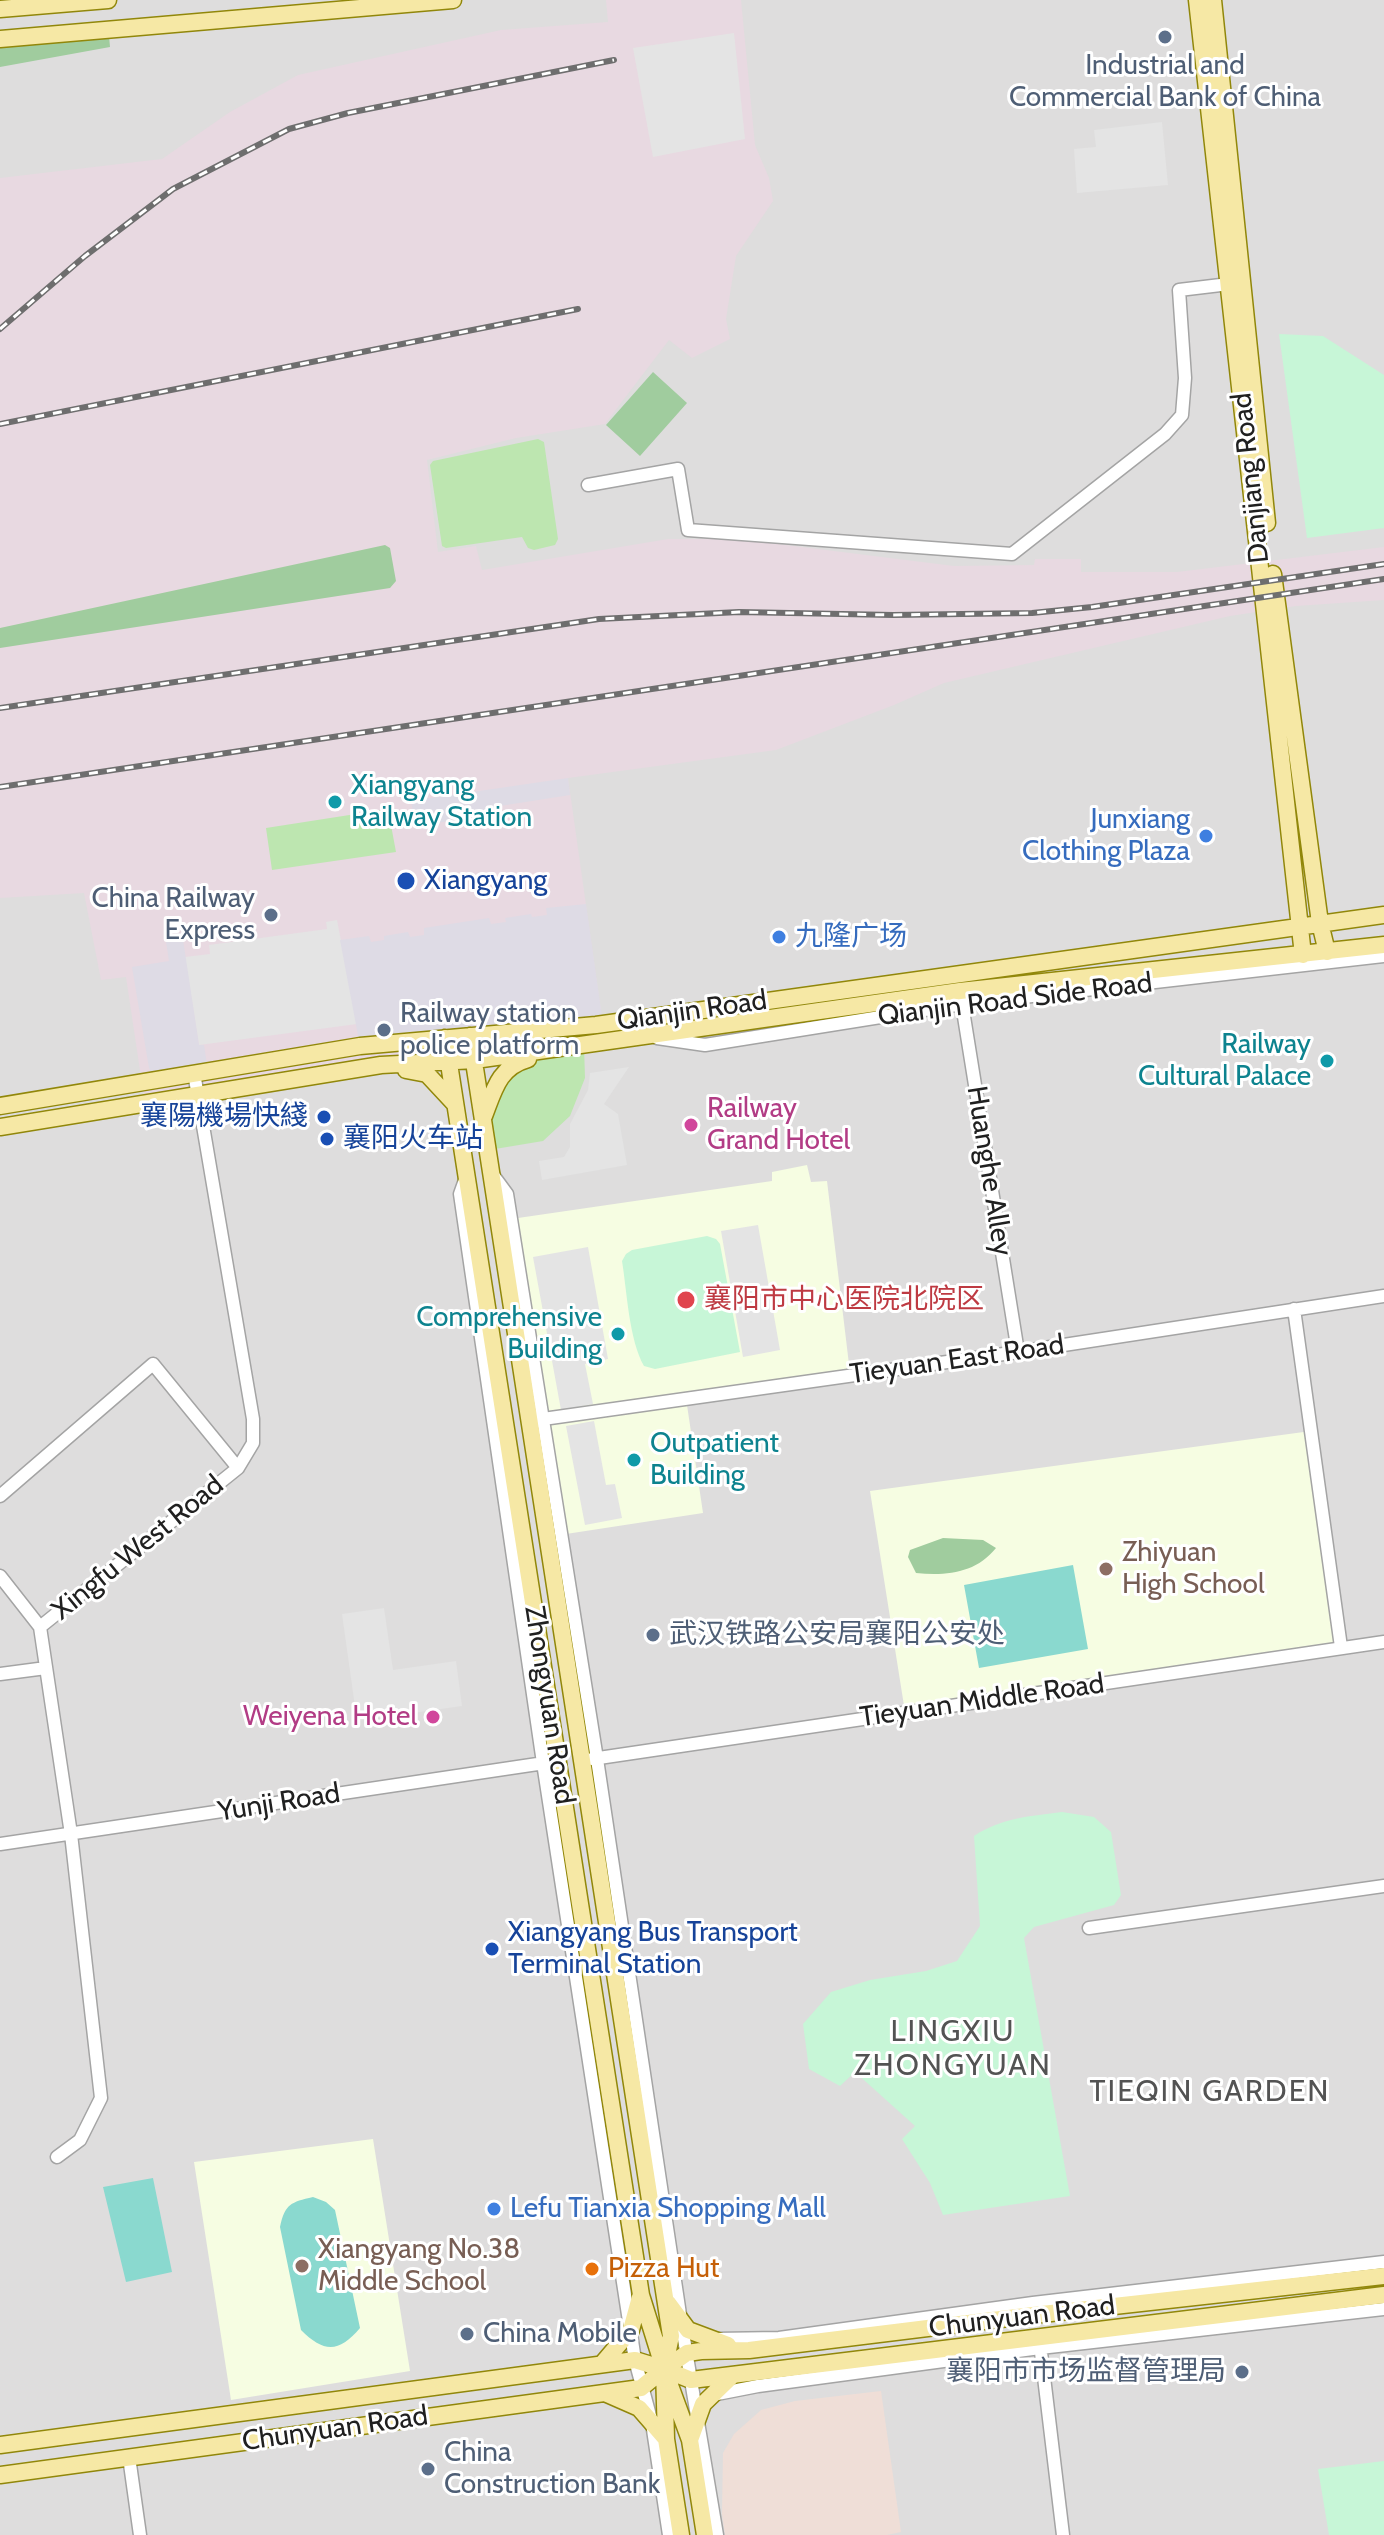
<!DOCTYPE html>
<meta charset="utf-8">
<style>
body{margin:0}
canvas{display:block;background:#f0efe7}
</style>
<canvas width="1384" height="2535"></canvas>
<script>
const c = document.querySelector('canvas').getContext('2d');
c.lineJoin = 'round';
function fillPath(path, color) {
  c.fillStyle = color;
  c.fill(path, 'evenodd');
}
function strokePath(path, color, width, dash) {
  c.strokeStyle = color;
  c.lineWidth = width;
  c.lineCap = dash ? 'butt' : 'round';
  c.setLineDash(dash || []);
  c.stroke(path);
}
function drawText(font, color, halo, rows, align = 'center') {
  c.font = font + ' Cabin,"Noto Sans SC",sans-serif';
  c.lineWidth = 6;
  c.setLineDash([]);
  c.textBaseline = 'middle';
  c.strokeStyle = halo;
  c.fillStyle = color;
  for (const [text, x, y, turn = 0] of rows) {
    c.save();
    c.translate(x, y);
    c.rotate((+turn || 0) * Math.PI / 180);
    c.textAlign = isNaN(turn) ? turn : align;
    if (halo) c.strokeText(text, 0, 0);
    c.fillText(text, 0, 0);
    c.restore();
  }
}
fillPath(new Path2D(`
 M0,0H1384V2535H0Z`), '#dedddd');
fillPath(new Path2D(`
 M881,2391L901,2532L887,2535H725L722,2514L723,2453L734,2434L761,2410L795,2401Z`), '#efded7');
fillPath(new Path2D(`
 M606,0H741L755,145L769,178L773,201L736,256L726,319L730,339L692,358L669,340L605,424L516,438L427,460L438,552L476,546L482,570L668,539H738L954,566L1034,565L1035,559H1081V572H1177L1384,547V600L1296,606L1230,616L944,683L894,705L776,750L568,778L604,1032L144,1097L126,977L101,980L84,893L0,898V178L162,159L230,112L298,75L501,30L608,22Z`), '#e8d9e1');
fillPath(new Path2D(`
 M807,1165L811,1182L827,1181L851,1381L687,1405L703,1513L566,1534L518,1218L772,1181V1172Z
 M1311,1431L1341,1647L905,1712L870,1491Z
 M373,2139L410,2371L231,2400L194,2162Z`), '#f6fde2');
fillPath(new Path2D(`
 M538,439L544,442L558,539L555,545L534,550L528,548L522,537L446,548L442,546L430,465L433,461Z
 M388,809L396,852L272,870L266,828Z
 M584,1046L585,1078L570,1116L543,1141L489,1150L484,1118L514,1063Z`), '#bde6b0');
fillPath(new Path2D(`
 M109,36L110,47L0,67V46Z
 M653,372L687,403L640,456L606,425Z
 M385,545L390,548L396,581L390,588L0,648V628Z
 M943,1538L983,1540L996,1548C976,1573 947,1576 916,1573L908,1557L910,1550Z`), '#a0cc9e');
fillPath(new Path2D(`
 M1279,334L1323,336L1384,375V528L1307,538Z
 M707,1236L716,1239L720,1244L740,1352L655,1369L644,1366C629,1340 627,1292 622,1261L626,1254L632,1250Z
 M1062,1812L1094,1817L1111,1832L1121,1895L1114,1905L1034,1927L1024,1938L1070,2196L943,2215L930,2183L902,2139L915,2126L855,2072L840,2086L809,2069L803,2024L831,1992L870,1980L926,1971L957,1961L980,1926L974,1836C1001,1818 1031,1816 1062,1812Z
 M1384,2461V2535H1329L1318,2469Z`), '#c7f6d7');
fillPath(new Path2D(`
 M1073,1565L1088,1649L979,1668L964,1585Z
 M153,2178L172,2272L126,2282L103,2187Z
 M313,2197L326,2202L335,2210L360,2328C339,2353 324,2353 301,2330L280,2227C285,2204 291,2202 313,2197Z`), '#8ad9cf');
fillPath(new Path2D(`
 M734,33L745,139L653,157L633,48Z
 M1162,122L1168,185L1077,193L1074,149L1096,147L1094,130Z
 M337,920L357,1024L199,1045L185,957L210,954L209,945L327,929L326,922Z
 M629,1067L604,1104L618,1114L627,1165L542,1180L539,1161L564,1157L570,1147V1124L588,1090L590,1073Z
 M758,1225L780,1350L743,1357L721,1231Z
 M588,1247L608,1359L585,1364L593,1404L561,1410L533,1257Z
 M594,1421L606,1485L615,1484L622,1518L585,1525L566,1426Z
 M384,1608L393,1670L456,1661L462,1706L357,1721L342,1614Z`), '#e4e4e4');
fillPath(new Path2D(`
 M568,778L570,795L500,806V809L490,810L491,815L416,826L411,801Z
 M586,904L603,1024L360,1046L340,940L369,936L371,942L384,940V936L408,932L410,937L424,935V928L489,918L491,924L506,922L505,918L531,914L532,917L547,915L546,908Z
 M182,933L199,1045H204L208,1071L155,1080L149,1068L132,967L169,961L165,935Z`), '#dedbe5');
const minor = new Path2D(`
 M588,485L678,469L688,530L1012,554L1165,434L1182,415L1185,378L1179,290L1229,284
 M961,998L1018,1352
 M657,1038L705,1045L962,1004L1384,956
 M493,1175L507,1194L597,1759L681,2321L717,2535
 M465,1180L460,1194L543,1763L635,2360L652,2423L669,2535
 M1294,1309L1341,1647
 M536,1420L1018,1352L1384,1296
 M0,1496L153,1364L238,1468
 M0,1576L40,1627
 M0,1674L46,1668
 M592,1759L1384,1642
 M0,1844L551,1762
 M1089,1928L1384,1886
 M57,2157L80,2140L101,2098L71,1834L40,1627L238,1468L253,1443V1419L194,1073
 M716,2339L779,2338L1033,2303L1384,2262
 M1040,2344L1063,2535
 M712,2395L758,2386L1040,2348L1384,2309
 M129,2457L140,2535`);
const major = new Path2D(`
 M1197,0L1303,955
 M1213,0L1267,523
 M0,9L108,0
 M0,39L453,0
 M1273,574L1320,923L1327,952
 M470,1036L671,2336L664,2369L690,2440L705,2535
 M445,1038L641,2295L664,2369L666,2439L681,2535
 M406,1070L427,1074L454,1103
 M0,1106L360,1046L596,1025L1384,915
 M484,1116C494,1090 499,1067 528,1059
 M0,1127L381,1065L475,1060L960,991L1384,945
 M668,2303L688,2330L728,2345
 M602,2364L631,2330L640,2297
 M607,2394L639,2408L666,2439
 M690,2440L703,2404L733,2375
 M0,2445L635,2360L664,2369L687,2353L701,2351L749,2350L1033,2315L1384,2276
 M0,2475L641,2388L664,2369L691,2380L1384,2295`);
strokePath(minor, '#a4a4a4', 15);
strokePath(major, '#91870a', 19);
strokePath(minor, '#fff', 12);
strokePath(major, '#f6e8a5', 16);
const rail = new Path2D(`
 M0,329L85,256L173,189L289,129L348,113L614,60
 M0,424L578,309
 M0,708L599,619L739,612L893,615L1032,613L1092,607L1384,564
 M0,787L1384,579`);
strokePath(rail, '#6e6e6e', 6);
strokePath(rail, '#fff', 3, [9]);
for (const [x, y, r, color] of [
 [1165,37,8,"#5c6f8a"],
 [335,802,8,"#0f9aa8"],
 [1206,836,8,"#3f7fe0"],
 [406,881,10,"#1a4fb4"],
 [271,915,8,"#5c6f8a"],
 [779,937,8,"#3f7fe0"],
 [384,1030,8,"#5c6f8a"],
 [1327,1061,8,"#0f9aa8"],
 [324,1117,8,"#1a4fb4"],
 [691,1125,8,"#d1479c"],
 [327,1139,8,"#1a4fb4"],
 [686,1300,10,"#e0444e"],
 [618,1334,8,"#0f9aa8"],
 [634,1460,8,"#0f9aa8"],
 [1106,1569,8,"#8d6e63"],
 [653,1635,8,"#5c6f8a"],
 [433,1717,8,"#d1479c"],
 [492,1949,8,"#1a4fb4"],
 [494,2209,8,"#3f7fe0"],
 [302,2266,8,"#8d6e63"],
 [592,2269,8,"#e8710a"],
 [467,2334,8,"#5c6f8a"],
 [1242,2372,8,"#5c6f8a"],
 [428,2469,8,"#5c6f8a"]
]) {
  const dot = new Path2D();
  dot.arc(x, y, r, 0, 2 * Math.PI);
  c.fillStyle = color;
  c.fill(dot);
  strokePath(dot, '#fff', 3);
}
drawText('28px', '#4e5e75', '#fff', [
 ["Industrial and",1165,66,"center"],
 ["Commercial Bank of China",1165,98,"center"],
 ["China Railway",255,899,"right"],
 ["Express",255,931,"right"],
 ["Railway station",400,1014],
 ["police platform",400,1046],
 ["武汉铁路公安局襄阳公安处",669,1635],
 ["China Mobile",483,2334],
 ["襄阳市市场监督管理局",1226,2372,"right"],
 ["China",444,2453],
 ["Construction Bank",444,2485]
], 'left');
drawText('28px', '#202020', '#fff', [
 ["Danjiang Road",1251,478,-96],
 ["Qianjin Road Side Road",1015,1000,-7],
 ["Qianjin Road",692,1011,-8],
 ["Huanghe Alley",989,1171,81],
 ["Tieyuan East Road",957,1360,-8],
 ["Xingfu West Road",138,1548,-39],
 ["Tieyuan Middle Road",982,1701,-8],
 ["Zhongyuan Road",549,1705,81],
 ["Yunji Road",279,1803,-9],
 ["Chunyuan Road",1022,2317,-7],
 ["Chunyuan Road",335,2429,-8]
]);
drawText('28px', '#0d838f', '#fff', [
 ["Xiangyang",351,786],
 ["Railway Station",351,818],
 ["Railway",1311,1045,"right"],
 ["Cultural Palace",1311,1077,"right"],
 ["Comprehensive",602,1318,"right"],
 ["Building",602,1350,"right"],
 ["Outpatient",650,1444],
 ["Building",650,1476]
], 'left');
drawText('28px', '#366cbe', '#fff', [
 ["Junxiang",1190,820,"right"],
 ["Clothing Plaza",1190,852,"right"],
 ["九隆广场",795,937],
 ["Lefu Tianxia Shopping Mall",510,2209]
], 'left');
drawText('28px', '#164399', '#fff', [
 ["Xiangyang",424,881],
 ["襄陽機場快綫",308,1117,"right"],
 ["襄阳火车站",343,1139],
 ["Xiangyang Bus Transport",508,1933],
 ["Terminal Station",508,1965]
], 'left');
drawText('28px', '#b23c85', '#fff', [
 ["Railway",707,1109],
 ["Grand Hotel",707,1141],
 ["Weiyena Hotel",417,1717,"right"]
], 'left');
drawText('28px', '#be3a42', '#fff', [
 ["襄阳市中心医院北院区",704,1300]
], 'left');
drawText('28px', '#785e54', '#fff', [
 ["Zhiyuan",1122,1553],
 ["High School",1122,1585],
 ["Xiangyang No.38",318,2250],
 ["Middle School",318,2282]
], 'left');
drawText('28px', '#c56008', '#fff', [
 ["Pizza Hut",608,2269]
], 'left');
c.letterSpacing = '2px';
drawText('30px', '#535353', '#fff', [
 ["LINGXIU",953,2032],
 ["ZHONGYUAN",953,2066],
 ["TIEQIN GARDEN",1210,2092]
]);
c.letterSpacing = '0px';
</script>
